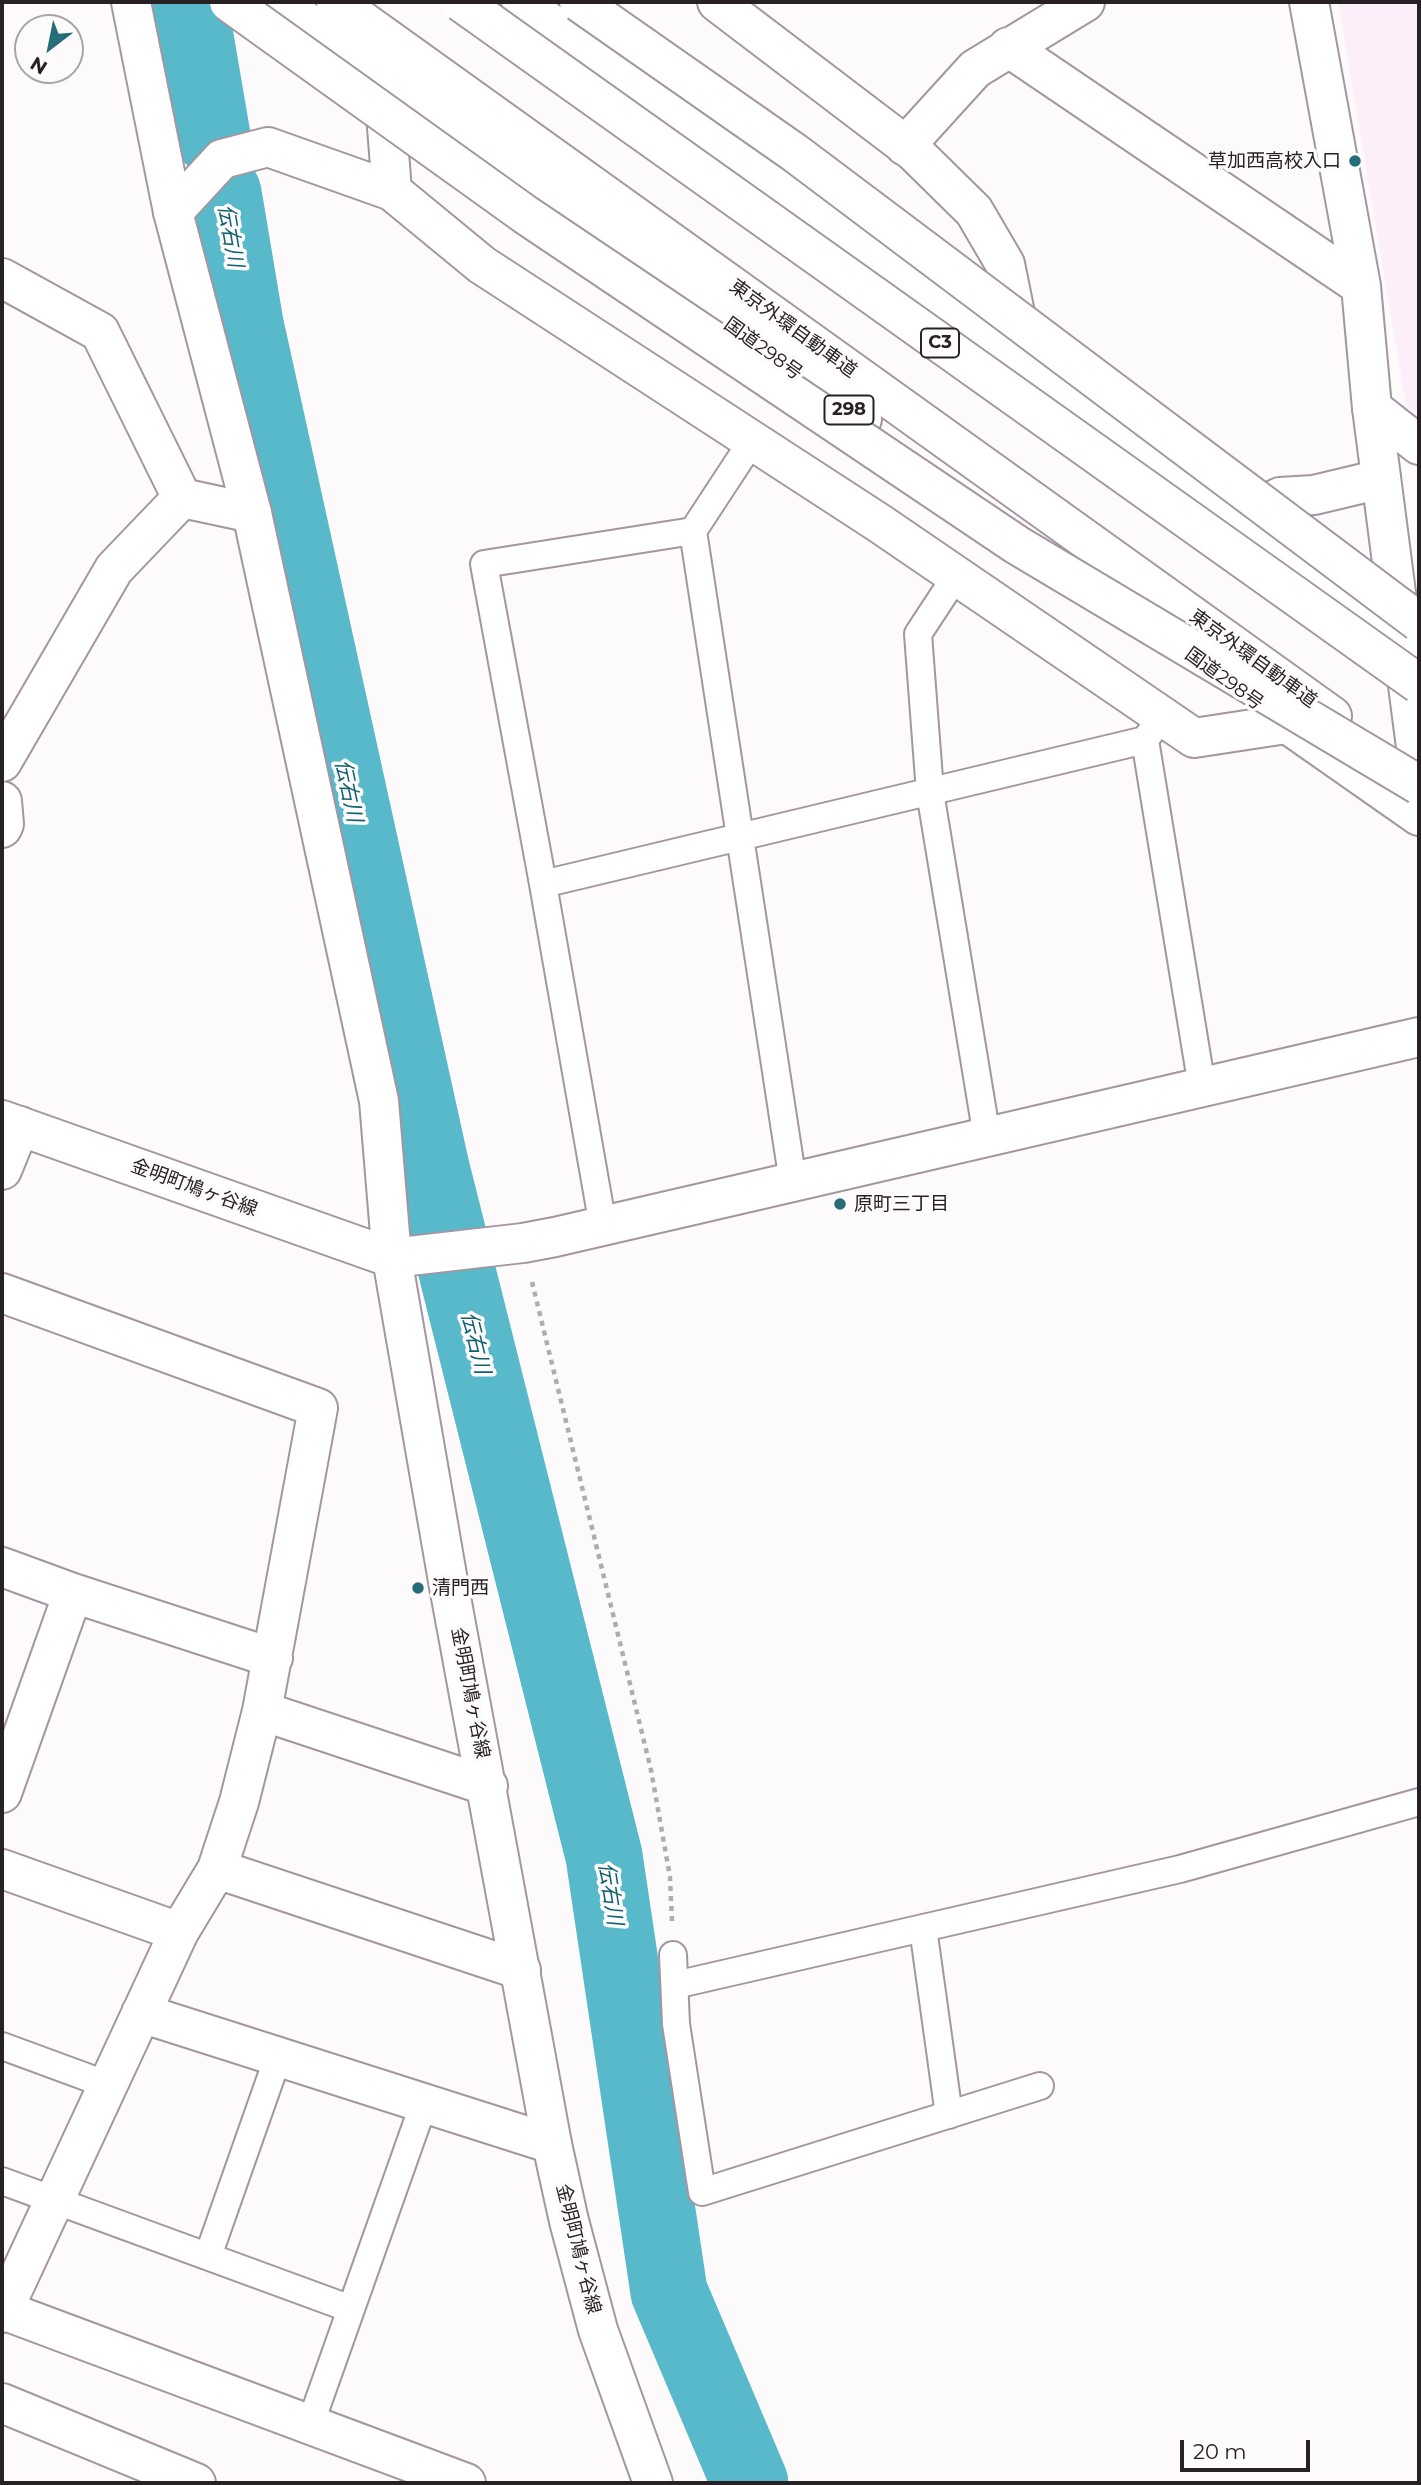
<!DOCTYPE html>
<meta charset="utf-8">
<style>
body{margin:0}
#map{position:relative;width:1421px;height:2485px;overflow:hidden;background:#fdfafc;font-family:Montserrat,sans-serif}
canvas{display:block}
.frame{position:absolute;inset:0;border:4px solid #272125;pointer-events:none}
.north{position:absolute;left:14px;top:14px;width:70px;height:70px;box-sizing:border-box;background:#fdfafc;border:2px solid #a7a3a6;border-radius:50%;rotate:212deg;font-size:19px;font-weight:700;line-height:28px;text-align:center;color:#272125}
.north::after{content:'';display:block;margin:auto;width:24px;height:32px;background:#256d78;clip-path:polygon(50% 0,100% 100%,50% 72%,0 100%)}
.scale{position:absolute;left:1180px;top:2440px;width:130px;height:32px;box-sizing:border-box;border:4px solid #272125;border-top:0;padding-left:9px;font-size:21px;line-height:24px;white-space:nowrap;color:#272125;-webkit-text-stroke:5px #fdfafc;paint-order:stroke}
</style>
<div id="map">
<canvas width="1421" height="2485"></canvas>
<div class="frame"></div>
<div class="north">N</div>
<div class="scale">20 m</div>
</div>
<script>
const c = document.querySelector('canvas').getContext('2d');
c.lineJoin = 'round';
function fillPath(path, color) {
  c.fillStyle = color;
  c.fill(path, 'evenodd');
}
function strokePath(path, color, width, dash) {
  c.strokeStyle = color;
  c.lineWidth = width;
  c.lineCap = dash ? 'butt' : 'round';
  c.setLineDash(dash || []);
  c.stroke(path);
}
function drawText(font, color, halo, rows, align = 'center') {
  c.font = font + ' Montserrat,"Noto Sans JP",sans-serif';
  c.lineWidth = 7;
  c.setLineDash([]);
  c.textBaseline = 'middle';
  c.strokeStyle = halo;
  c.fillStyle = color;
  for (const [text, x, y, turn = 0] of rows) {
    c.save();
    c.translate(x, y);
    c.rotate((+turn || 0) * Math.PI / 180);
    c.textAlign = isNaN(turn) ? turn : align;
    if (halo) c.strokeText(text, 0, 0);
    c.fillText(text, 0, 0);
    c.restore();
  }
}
fillPath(new Path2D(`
 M1338,2H1419V415L1406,404Z`), '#fdeff9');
strokePath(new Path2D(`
 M189,2L212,136
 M223,193L245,324L431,1168L604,1856L669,2292L750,2483`), '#57b9c9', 77);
const lane = new Path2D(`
 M752,441L693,531L793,1182
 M956,576L918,634L930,792L987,1137
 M1155,726L1145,740L1202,1087
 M543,884L1145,740
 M603,1226L543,884L484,564L693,531
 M923,1928L949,2115
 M673,1955L676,2024L702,2192L1040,2086
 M675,1985L1180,1869L1419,1802
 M2,2046L108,2085
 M2,2181L351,2309
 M208,2256L278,2057
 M310,2425L424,2103`);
const street = new Path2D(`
 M717,2L913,151L974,211L1005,264L1021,343
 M1309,2L1361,286L1372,408L1419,445
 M1008,47L1361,286
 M384,89L392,191L482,265L879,523L1194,738L1286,724
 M905,146L975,69L1085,2
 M173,212L222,159L268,147L392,191
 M2,278L100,332L182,498L252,513
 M2,762L114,569L182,498
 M2,801L4,824L2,828
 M2,1170L20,1126
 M2,1293L318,1408L262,1711L239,1802L217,1869L179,1932L2,2313
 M2,1567L73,1593L273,1658
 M262,1711L488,1786
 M2,1793L73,1593
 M2,1869L179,1932
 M217,1869L521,1970
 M141,2013L552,2144
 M3,2310L466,2483
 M2,2403L196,2483`);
const secondary = new Path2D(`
 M131,2L173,212L252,513L379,1101L392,1258L448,1581L552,2144L569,2221L598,2330L653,2483
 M1372,408L1419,770
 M2,1120L392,1258L523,1243L555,1237L1419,1037`);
const highway = new Path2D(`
 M279,2L862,419
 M336,2L1332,716
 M521,2L1419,649
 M1238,518L1280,497L1314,495L1381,479
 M1289,725L1419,816`);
strokePath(lane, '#a495a0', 30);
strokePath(street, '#a495a0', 42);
strokePath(secondary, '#a495a0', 42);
strokePath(highway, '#a495a0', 42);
strokePath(new Path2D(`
 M532,1282L651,1770L670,1877L672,1922`), '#afabae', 4.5, [5, 5]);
strokePath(lane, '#fff', 26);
strokePath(street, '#fff', 38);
strokePath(secondary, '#fff', 38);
strokePath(highway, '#fff', 38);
const highwayBridge = new Path2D(`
 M229,2L526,215L1017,545L1419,785
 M461,2L1419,684
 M579,2L795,153L1419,622`);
strokePath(highwayBridge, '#a495a0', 42, []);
strokePath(highwayBridge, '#fff', 38);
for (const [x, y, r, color] of [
 [1355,161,7,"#256d78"],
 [840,1204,7,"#256d78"],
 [418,1588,7,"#256d78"]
]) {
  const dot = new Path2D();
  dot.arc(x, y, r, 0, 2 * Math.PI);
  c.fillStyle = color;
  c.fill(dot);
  strokePath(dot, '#fdfafc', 2.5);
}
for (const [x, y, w] of [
 [940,343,38],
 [849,410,49]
]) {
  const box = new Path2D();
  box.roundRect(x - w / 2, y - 14.5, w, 29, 5);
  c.fillStyle = '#fdfafc';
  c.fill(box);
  strokePath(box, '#272125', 2);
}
drawText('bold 18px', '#272125', null, [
 ["C3",940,343],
 ["298",849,410]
]);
drawText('19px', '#272125', '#fdfafc', [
 ["草加西高校入口",1341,161,"right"],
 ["原町三丁目",854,1204],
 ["清門西",432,1588]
], 'left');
drawText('19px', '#272125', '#fdfafc', [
 ["東京外環自動車道",793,329,36],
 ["国道298号",763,349,36],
 ["東京外環自動車道",1253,659,36],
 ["国道298号",1224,679,36],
 ["金明町鳩ヶ谷線",194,1188,20],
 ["金明町鳩ヶ谷線",470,1693,79],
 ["金明町鳩ヶ谷線",578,2249,76]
]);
drawText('italic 21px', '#0f626d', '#fdfafc', [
 ["伝右川",230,236,80],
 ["伝右川",348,791,78],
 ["伝右川",475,1343,76],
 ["伝右川",610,1894,81]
]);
</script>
